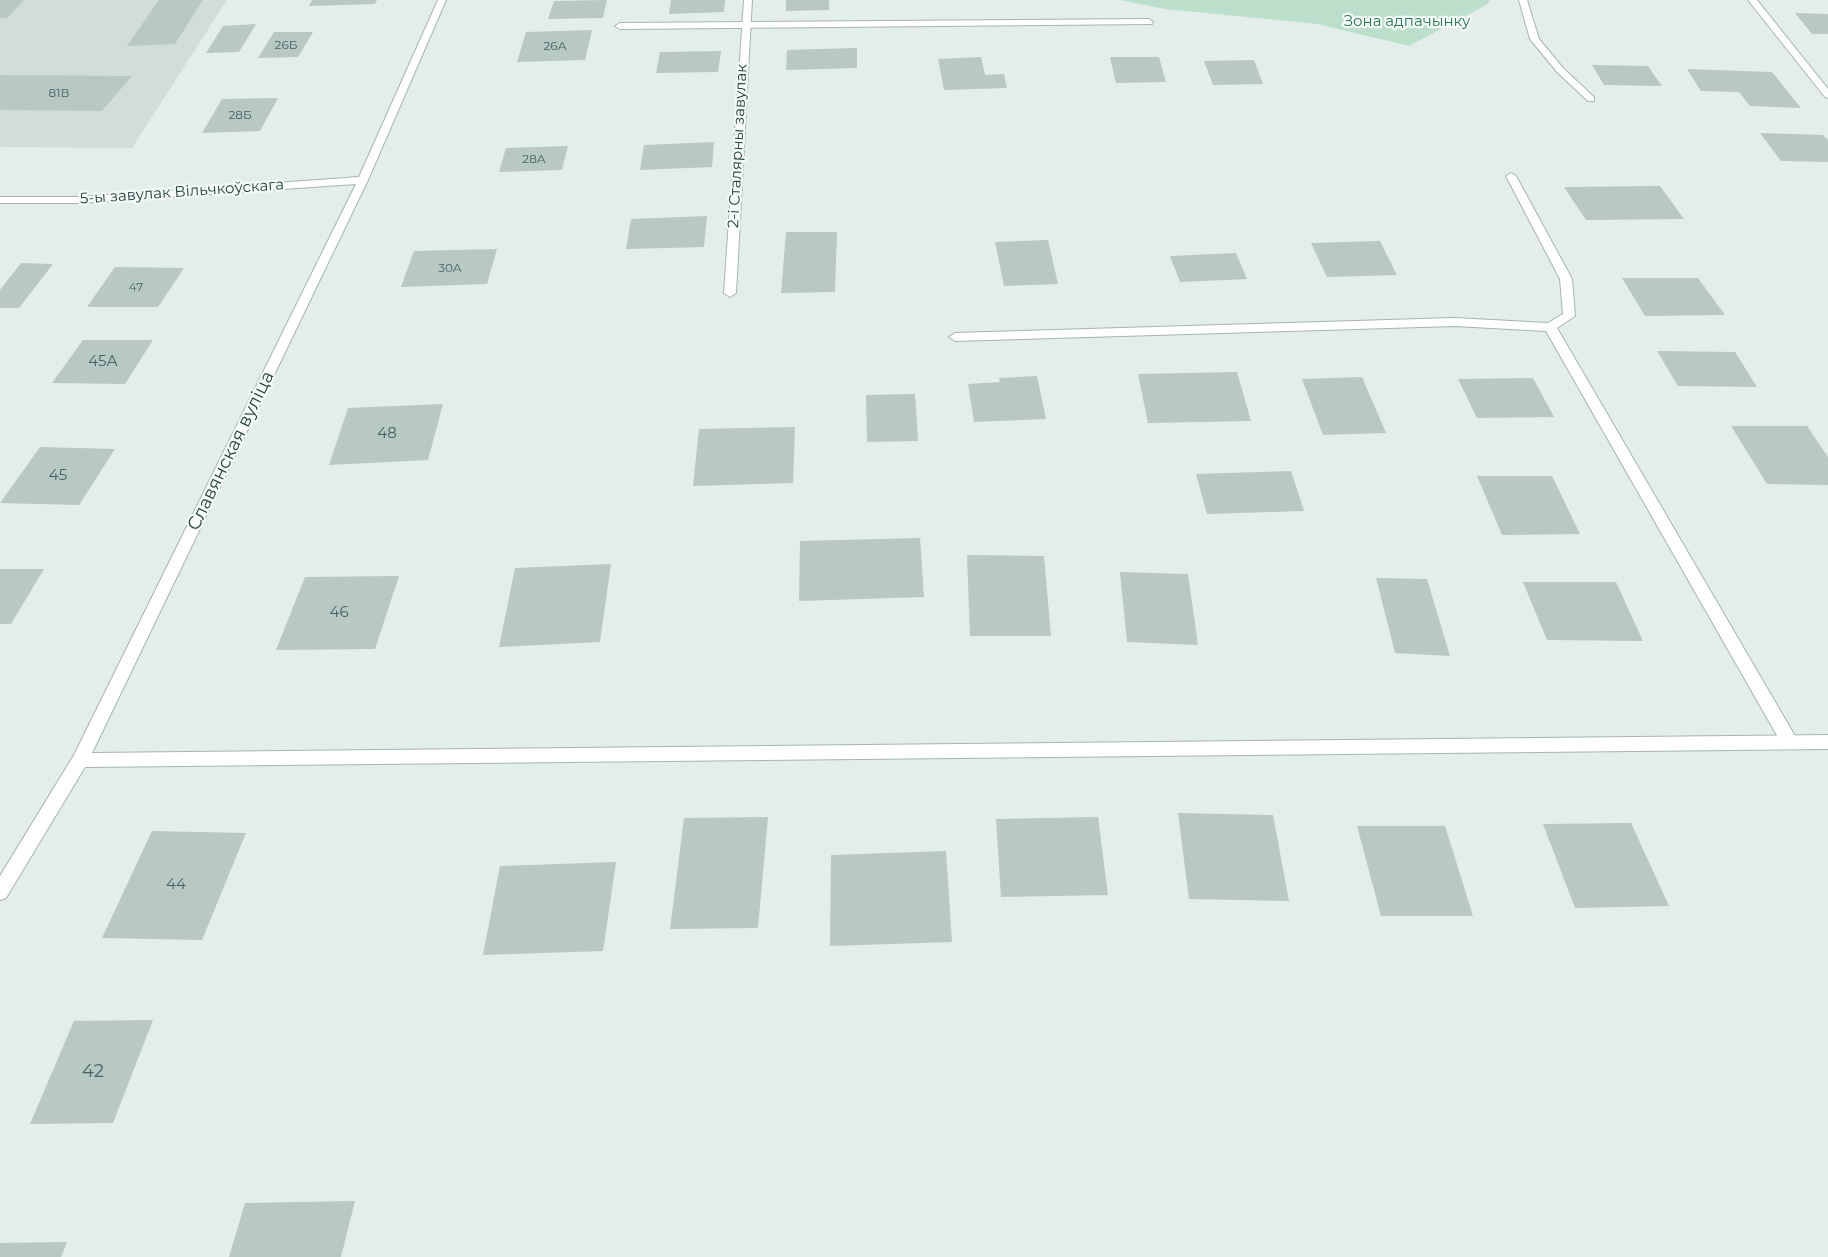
<!DOCTYPE html>
<meta charset="utf-8">
<style>
body{margin:0}
canvas{display:block;background:#e3edea}
</style>
<canvas width="1828" height="1257"></canvas>
<script>
const c = document.querySelector('canvas').getContext('2d');
c.lineJoin = 'round';
function fillPath(path, color) {
  c.fillStyle = color;
  c.fill(path, 'evenodd');
}
function strokePath(path, color, width, dash) {
  c.strokeStyle = color;
  c.lineWidth = width;
  c.lineCap = dash ? 'butt' : 'round';
  c.setLineDash(dash || []);
  c.stroke(path);
}
function drawText(font, color, halo, rows, align = 'center') {
  c.font = font + ' Montserrat,sans-serif';
  c.lineWidth = 4.5;
  c.setLineDash([]);
  c.textBaseline = 'middle';
  c.strokeStyle = halo;
  c.fillStyle = color;
  for (const [text, x, y, turn = 0] of rows) {
    c.save();
    c.translate(x, y);
    c.rotate((+turn || 0) * Math.PI / 180);
    c.textAlign = isNaN(turn) ? turn : align;
    if (halo) c.strokeText(text, 0, 0);
    c.fillText(text, 0, 0);
    c.restore();
  }
}
fillPath(new Path2D(`
 M0,0H227L132,148L0,147Z`), '#d1ddd9');
fillPath(new Path2D(`
 M1120,0H1490L1488,4L1409,46L1318,24L1165,9Z`), '#bbdfca');
fillPath(new Path2D(`
 M0,0H24L7,18H0Z
 M159,0H203L175,44L127,46Z
 M312,0H377L375,4L309,6Z
 M607,0L603,18L548,19L554,1Z
 M671,0H725L724,12L669,14Z
 M786,0H829V10L786,11Z
 M1795,13L1828,14V34H1812Z
 M256,24L239,52L206,53L223,26Z
 M592,30L585,60L517,62L526,32Z
 M274,32H313L298,57L258,58Z
 M857,48V68L786,70L787,50Z
 M721,51L718,72L656,73L660,52Z
 M981,57L985,75L1004,74L1007,88L944,90L938,59Z
 M1110,57H1159L1166,82L1116,83Z
 M1254,60L1263,84L1213,85L1204,61Z
 M1592,65L1648,66L1662,86L1604,85Z
 M1687,69L1772,72L1801,108L1750,106L1739,92L1701,91Z
 M0,75L132,76L102,111L0,110Z
 M278,98L260,131L202,133L222,99Z
 M1760,133L1823,135L1828,140V162L1781,161Z
 M714,142L712,167L640,170L644,145Z
 M568,146L562,170L499,172L506,148Z
 M1660,186L1684,219L1586,220L1564,187Z
 M707,216L704,247L626,249L631,219Z
 M786,232H837L835,292L781,293Z
 M1048,240L1058,284L1004,286L995,242Z
 M1380,241L1397,275L1327,277L1311,243Z
 M497,249L487,284L401,287L414,251Z
 M1236,253L1247,279L1180,282L1170,256Z
 M21,263L53,264L19,308H0V290Z
 M115,267L184,268L158,307H87Z
 M1622,278H1698L1725,315L1645,316Z
 M83,340H153L125,384L52,383Z
 M1657,351L1735,352L1757,387L1678,386Z
 M1237,372L1251,421L1148,423L1138,374Z
 M1037,376L1046,419L974,422L968,384L1000,382L999,378Z
 M1362,377L1386,433L1323,435L1302,379Z
 M1533,378L1554,417L1477,418L1458,379Z
 M915,394L918,441L867,442L866,395Z
 M443,404L428,460L329,465L348,408Z
 M1731,426H1807L1828,457V485L1767,484Z
 M795,427L793,483L693,486L699,429Z
 M40,447L115,449L79,505L0,503Z
 M1291,471L1304,511L1207,514L1196,474Z
 M1477,476H1552L1580,534L1502,535Z
 M920,538L924,597L799,601L800,541Z
 M967,555L1044,556L1051,636H970Z
 M611,564L600,642L499,647L515,568Z
 M0,569H44L11,624H0Z
 M1120,572L1188,574L1198,645L1127,642Z
 M399,576L375,649L276,650L305,577Z
 M1376,578L1427,579L1450,656L1395,653Z
 M1523,582H1616L1643,641L1547,640Z
 M1178,813L1273,815L1289,901L1189,899Z
 M768,817L758,928L670,929L684,818Z
 M1098,817L1108,895L1001,897L996,819Z
 M1631,823L1669,906L1575,908L1543,824Z
 M1357,826H1445L1473,916H1381Z
 M152,831L246,833L202,940L102,938Z
 M946,851L952,942L830,946L831,855Z
 M616,862L603,951L483,955L500,866Z
 M153,1020L113,1123L30,1124L74,1021Z
 M355,1201L341,1257H229L245,1203Z
 M67,1242L61,1257H0V1243Z`), '#b8c8c4');
const service = new Path2D(`
 M1519,0H1527L1539,39L1563,68L1594,97V101H1588L1557,72L1530,39Z
 M1149,19L1153,22L1152,24L620,29L615,26L620,23Z
 M1511,173L1516,176L1572,279L1575,316L1557,328L1795,736L1797,741L1795,746L1789,748L1783,746L1546,331L1455,326L955,341L949,337L955,333L1455,318L1548,323L1563,314L1560,279L1506,176Z`);
const minor = new Path2D(`
 M438,0H446L368,180L92,753L1828,735V749L85,767L6,898L0,900V876L74,755L356,184L80,203H0V197H80L359,177Z
 M744,0H752L736,293L730,297L724,293Z
 M1748,0H1757L1828,89V98L1825,97Z`);
strokePath(service, '#a5b5b2', 2);
strokePath(minor, '#a5b5b2', 2);
fillPath(service, '#fff');
fillPath(minor, '#fff');
drawText('12px', '#48615e', null, [
 ["26Б",286,45],
 ["26А",555,46],
 ["81В",59,93],
 ["28Б",240,115],
 ["28А",534,159],
 ["30А",450,268],
 ["47",136,287]
]);
drawText('15px', '#2a7854', '#f3f9f7', [
 ["Зона адпачынку",1407,22]
]);
drawText('15px', '#223f3c', '#f3f9f7', [
 ["2-і Сталярны завулак",738,146,-87],
 ["5-ы завулак Вільчкоўскага",182,192,-4]
]);
drawText('15px', '#48615e', null, [
 ["45А",103,362],
 ["48",387,434],
 ["45",58,476],
 ["46",339,613],
 ["44",176,885]
]);
drawText('18px', '#223f3c', '#f3f9f7', [
 ["Славянская вуліца",231,451,-64]
]);
drawText('18px', '#48615e', null, [
 ["42",93,1072]
]);
</script>
